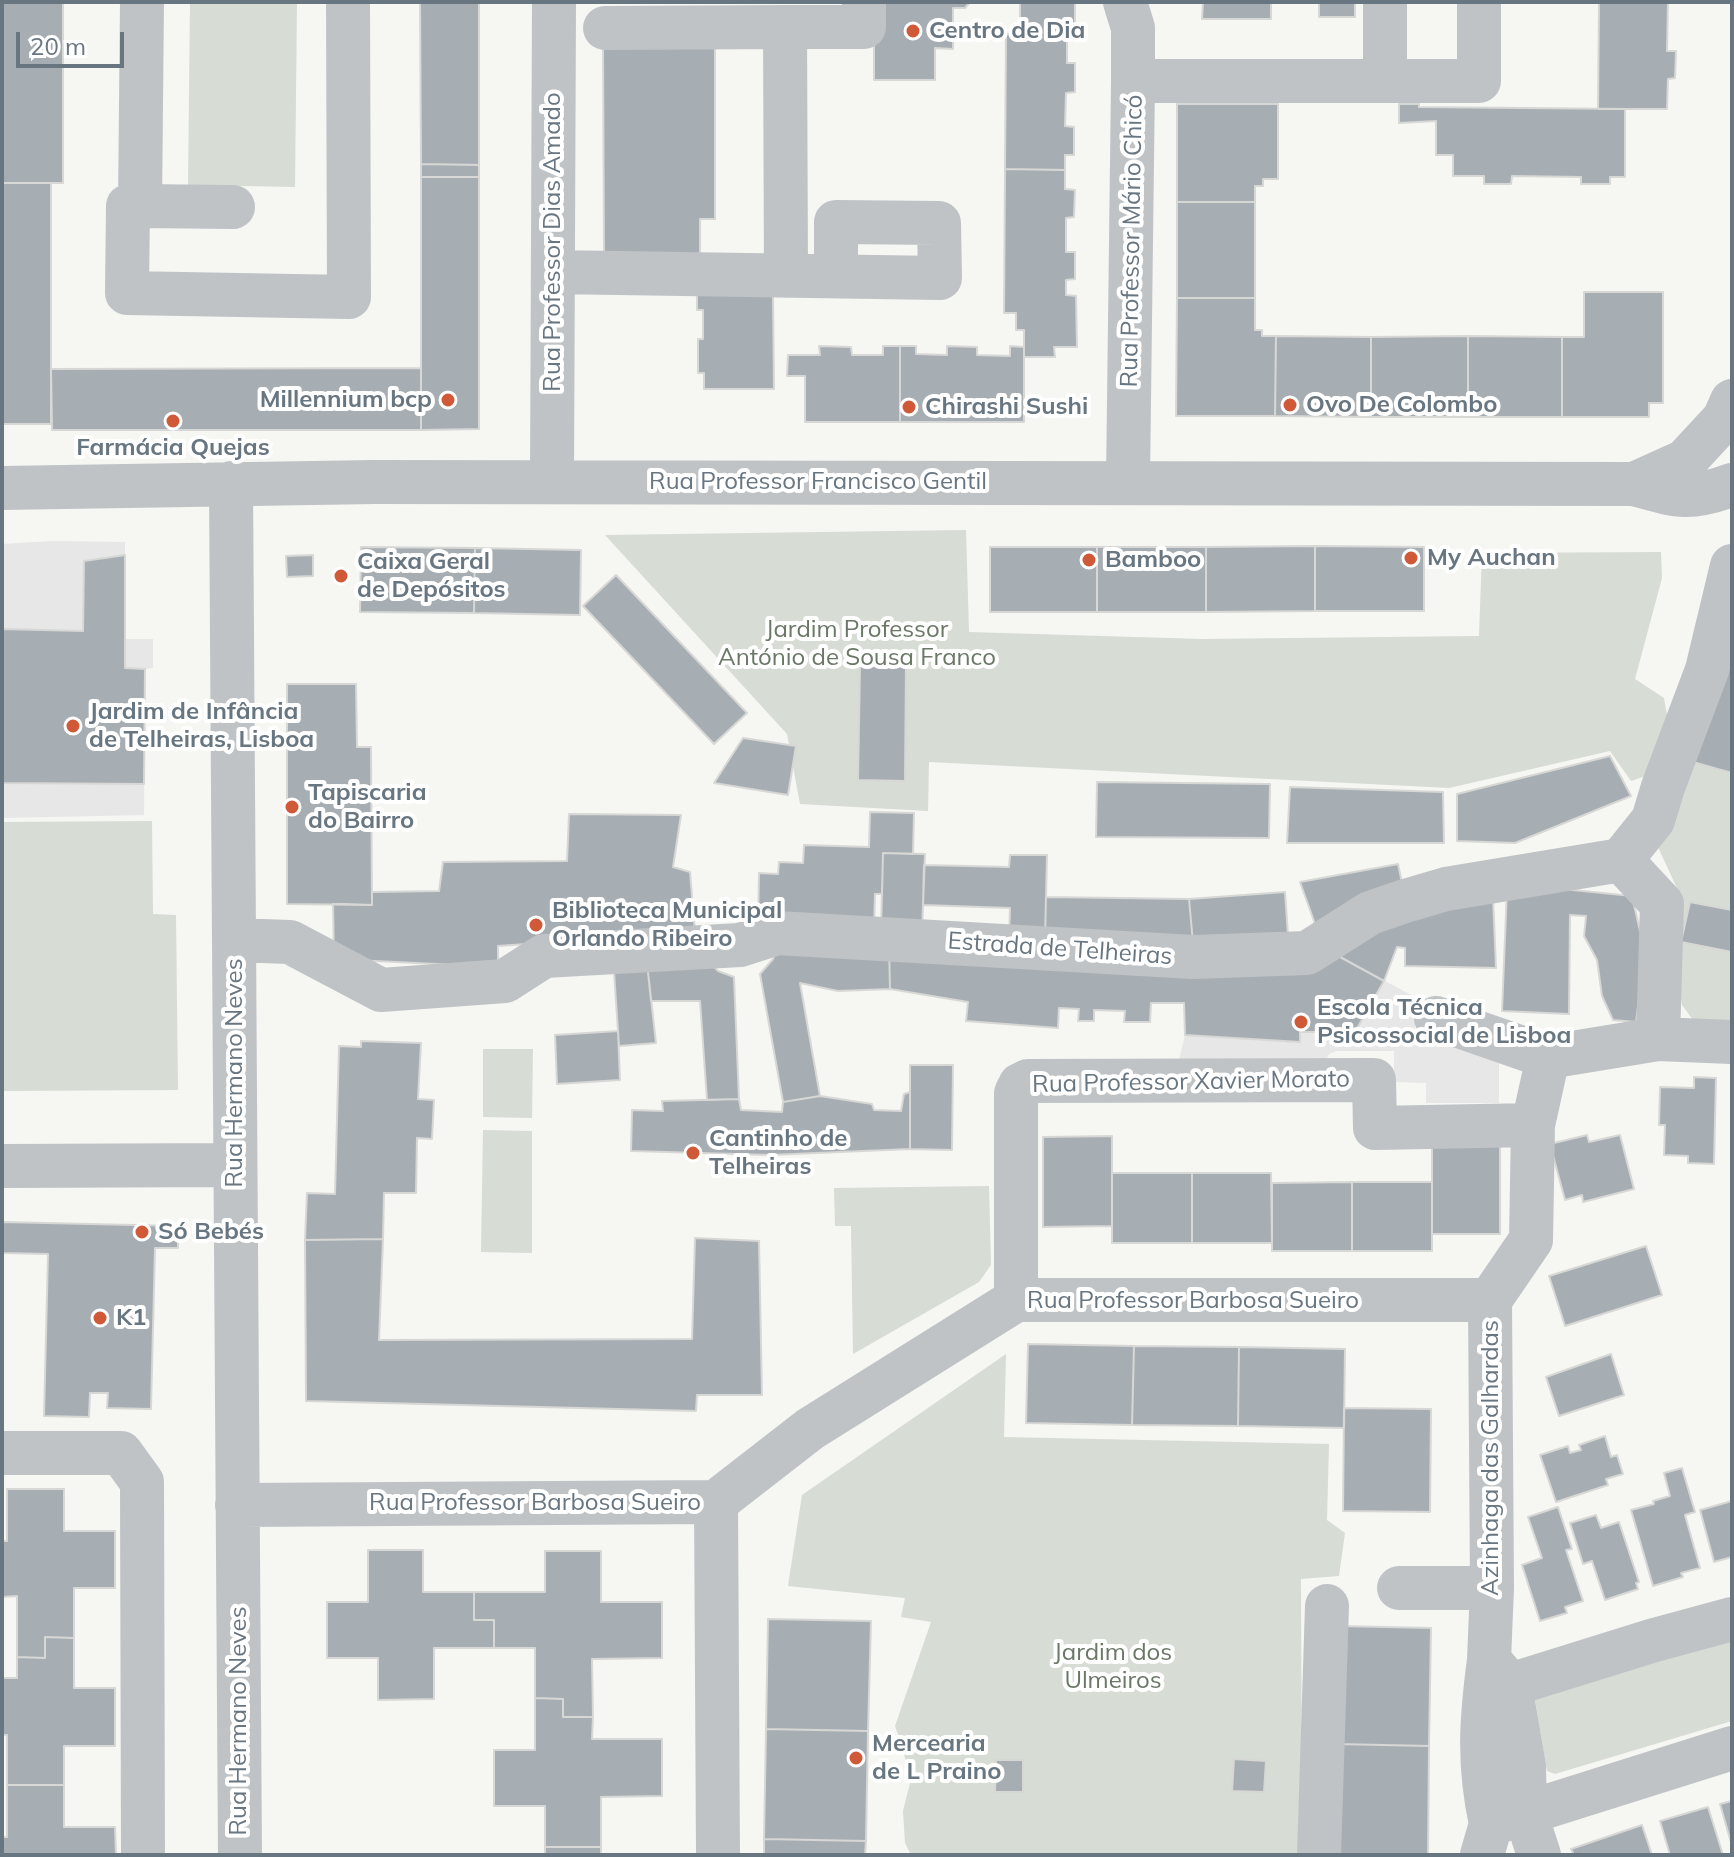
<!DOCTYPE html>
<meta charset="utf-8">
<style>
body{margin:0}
#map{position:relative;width:1734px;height:1857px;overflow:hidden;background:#f6f6f3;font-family:Mulish,sans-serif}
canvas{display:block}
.frame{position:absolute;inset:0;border:4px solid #687681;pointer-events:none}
.scale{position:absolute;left:16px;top:32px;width:108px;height:36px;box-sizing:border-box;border:4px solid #687681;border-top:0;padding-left:10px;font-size:24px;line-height:28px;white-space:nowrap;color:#687681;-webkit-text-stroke:6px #fff;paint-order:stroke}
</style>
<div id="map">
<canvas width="1734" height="1857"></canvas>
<div class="frame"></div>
<div class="scale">20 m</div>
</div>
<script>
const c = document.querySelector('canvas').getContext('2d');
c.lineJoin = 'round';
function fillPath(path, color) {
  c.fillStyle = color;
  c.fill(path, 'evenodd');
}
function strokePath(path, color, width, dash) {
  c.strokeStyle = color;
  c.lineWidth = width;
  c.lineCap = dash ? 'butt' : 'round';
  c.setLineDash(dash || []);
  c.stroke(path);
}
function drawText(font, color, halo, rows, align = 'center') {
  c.font = font + ' Mulish,sans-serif';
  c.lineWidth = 8;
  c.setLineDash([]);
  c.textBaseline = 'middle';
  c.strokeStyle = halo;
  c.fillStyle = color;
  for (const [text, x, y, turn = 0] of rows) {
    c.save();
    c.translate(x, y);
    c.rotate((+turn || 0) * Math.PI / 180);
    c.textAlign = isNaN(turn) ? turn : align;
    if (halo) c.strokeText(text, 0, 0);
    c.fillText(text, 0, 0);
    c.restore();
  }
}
fillPath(new Path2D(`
 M52,541L125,542V639H153V668L145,669L144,815L2,818V544Z
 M1331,952L1428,1004L1414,1029L1499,1063V1103H1426V1083L1394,1082V1051H1336L1329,1054L1325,1062L1178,1064L1185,1035L1183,963Z`), '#e6e7e6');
fillPath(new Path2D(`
 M190,2H297L295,187L188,185Z
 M966,530L969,632L1202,639L1479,636L1482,553L1661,552L1662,578L1635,679L1664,698L1672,744L1657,772L1631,781L1610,751L1449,788L929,762L928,811L800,804L787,734L605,535Z
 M1732,566V1027L1693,1020L1682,1005L1672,949L1682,899L1657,845Z
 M152,821L153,914L176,915L178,1090L2,1091V822Z
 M483,1049H533L532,1118L483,1117Z
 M483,1130L532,1131V1253L481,1252Z
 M989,1186L991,1265L979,1282L853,1354L851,1226H835L834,1188Z
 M1006,1354L1004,1437L1329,1444L1327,1520L1345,1533L1339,1576L1301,1579L1302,1855H911L905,1843L903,1811L910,1783L903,1748L895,1726L931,1622L901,1617L905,1598L788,1586L802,1495Z
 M1732,1637V1721L1555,1774L1547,1771L1535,1700Z`), '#d7dcd4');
const building = new Path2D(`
 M2,2H63V183H2Z
 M420,2H479V165L421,164Z
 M880,2H970L965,8H953V49L935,48V80H874V14Z
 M1020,2H1075V30L1067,31V63H1075V92L1066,93L1065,126L1074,127V155H1065V170L1005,169L1006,32H1020Z
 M1203,2H1271V19H1202Z
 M1319,2H1355V17H1319Z
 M1599,2H1668L1667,51H1676L1675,78L1668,79L1667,109H1598Z
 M603,42H715V219H700V256L604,257Z
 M1177,104H1278V179H1263V186H1255V202H1177Z
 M1399,104H1419V107L1625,109V177H1610V184H1581V177L1512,176L1511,184H1484V176H1453V155H1436V121L1399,123Z
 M421,164L479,165V177H421Z
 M1005,169L1065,170V189L1075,190L1074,217L1066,218V252H1075V279L1066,280V295L1076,296L1077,347H1054L1055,357H1024V330H1016V313H1004Z
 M421,177H479V429L421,430Z
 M2,183H51V424H2Z
 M1177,202H1255V298H1177Z
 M1584,292H1663V403H1649V417H1562V337H1584Z
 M773,293L774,389H704V373H698V339H703V310H697V294Z
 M1177,298H1255V330H1262V336H1276L1275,416H1176Z
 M1276,336L1371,337V417L1275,416Z
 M1468,336V417H1371V337Z
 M1468,336L1562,337V417H1468Z
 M819,346L851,347L852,355H883V346H900V422H805V376H787L788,355H820Z
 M900,346H916V354L947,355V346L977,347V355L1010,356V346L1024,347V422H900Z
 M421,368V430H52L51,369Z
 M1315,546V611L1206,612V547Z
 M1315,546L1424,547V611H1315Z
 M361,547L475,548L474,613L360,612Z
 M990,547H1097V612H990Z
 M1097,547H1206V612H1097Z
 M475,548L581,550L580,615L474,613Z
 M125,555V668L145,669L144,784L2,783V629L83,631L84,561Z
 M313,555V576L287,577L286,556Z
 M616,575L747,713L714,744L583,606Z
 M1732,624V773L1682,759Z
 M860,665L906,666L905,781L858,780Z
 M287,684H356L357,747H371L372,905L287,904Z
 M743,738L796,746L788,795L714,783Z
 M1610,756L1631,796L1515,843L1457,841V794Z
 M1097,782L1270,784L1269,838L1096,837Z
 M1290,787L1443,792L1444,843H1287Z
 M870,812L914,813L913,854L883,853L882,894H875L874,929L758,925L759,873L778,874L779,862L803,863L804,845L869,847Z
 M569,814L681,815L673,867L690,872L695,932L498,946V967L334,959L333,904L372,905V892L439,891L443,862L567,861Z
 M883,853L925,854L922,931L881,929Z
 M1010,855H1047L1045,940L1009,939L1010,908L923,905L924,865L1009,867Z
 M1398,864L1405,897L1319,935L1300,882Z
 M1533,886L1632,896L1645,953L1636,1022L1613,1020L1602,996L1597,960L1584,936L1586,916L1570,915L1569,1014L1502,1011L1507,889Z
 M1285,892L1288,935L1193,943L1189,899Z
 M1046,897L1189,899L1193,943L1045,940Z
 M1493,897L1496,968L1405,966V948L1397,947L1384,981L1331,952L1405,906Z
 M1690,902L1732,910V952L1681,942Z
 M779,942L889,945L890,989L838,991L800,983L820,1096L783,1102L760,974L773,959Z
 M889,945L1331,952L1384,981L1355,1032H1300V1042L1185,1035L1184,1003H1151L1150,1022H1124L1125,1011L1094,1010V1021H1078L1079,1009L1059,1008L1058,1028L966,1021L968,1002L890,989Z
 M705,957L718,971L734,977L739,1099L707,1100L700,1001H651L647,963Z
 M647,963L656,1043L619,1046L614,972Z
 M618,1031L620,1080L557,1084L555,1035Z
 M361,1041L421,1043L418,1099L434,1100L432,1139L417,1138L416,1193H384L383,1239L305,1240L307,1193L335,1194L339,1046L361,1047Z
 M910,1065H953L952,1150L910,1149Z
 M1694,1077L1716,1078L1714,1164L1688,1163V1156L1664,1155L1665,1125H1659L1660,1087L1694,1088Z
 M910,1092V1149L770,1155L631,1151L632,1110L663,1111L662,1101L739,1099L741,1110L782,1112L783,1102L820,1096L872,1104L874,1110L901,1111L904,1094Z
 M1587,1135L1589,1142L1620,1135L1634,1189L1583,1202L1582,1195L1565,1200L1550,1144Z
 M1112,1136V1226L1043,1227V1137Z
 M1500,1144V1234H1432V1145Z
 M1112,1173H1192V1243H1112Z
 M1192,1173H1271L1272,1243H1192Z
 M1352,1182H1432V1251H1352Z
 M1352,1182V1251H1272V1183Z
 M2,1222L178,1226V1248H155L151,1409L107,1408L108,1393H90L89,1417L44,1416L48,1254L2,1253Z
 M695,1238L759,1241L762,1395H697L696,1411L306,1401L305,1240L383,1239L379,1340L692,1339Z
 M1646,1246L1662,1295L1565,1326L1549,1276Z
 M1028,1344L1134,1346L1132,1425L1026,1423Z
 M1134,1346L1239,1347L1238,1426L1132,1425Z
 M1239,1347L1345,1349L1344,1428L1238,1426Z
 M1611,1354L1624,1395L1559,1416L1546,1377Z
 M1344,1408L1431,1409L1430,1512L1343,1511Z
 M1605,1436L1611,1457L1617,1455L1623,1474L1606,1479L1608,1485L1556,1502L1540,1455L1568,1446L1570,1453L1581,1450L1579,1445Z
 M1682,1468L1695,1512L1685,1515L1700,1568L1681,1573L1683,1577L1653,1586L1631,1510L1654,1504L1653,1501L1670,1496L1664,1473Z
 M7,1489H64V1531H115V1588H74V1638L45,1637V1658L17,1657V1596L2,1597V1541H7Z
 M1732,1501V1557L1714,1562L1700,1510Z
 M1558,1507L1572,1549L1566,1550L1583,1601L1565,1607L1567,1613L1540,1621L1522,1565L1542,1558L1528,1517Z
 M1596,1515L1601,1528L1619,1522L1639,1582L1636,1583L1638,1589L1605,1600L1592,1561L1583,1564L1570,1523Z
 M368,1550H423V1592H474V1620H494V1648H434V1699L378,1700V1658H327V1602H368Z
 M545,1551H601V1602H662V1658L592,1659L593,1717H563V1699L535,1698V1648H494V1620H474V1592H545Z
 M768,1619L871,1621L868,1731L766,1729Z
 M1339,1626L1431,1628L1429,1746L1337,1744Z
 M45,1637L74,1638V1688H115V1746H64V1785H7V1735H2V1678H17V1657L45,1658Z
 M535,1698L563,1699V1717H593L592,1739H662V1796L601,1797V1847H545V1806H494V1750H535Z
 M766,1729L868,1731L866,1841L764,1839Z
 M1337,1744L1429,1746L1428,1855H1335Z
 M1234,1759L1266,1761L1264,1792L1232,1791Z
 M996,1760H1023V1792H995Z
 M7,1785H64V1827H115L116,1855H2V1837H7Z
 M1732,1801V1846L1720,1804Z
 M1708,1807L1723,1855H1670L1660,1821Z
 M1642,1825L1652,1855H1574L1571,1849Z
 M764,1839L866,1841L865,1855H764Z
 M545,1847H601V1855H545Z`);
fillPath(building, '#a7aeb3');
strokePath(building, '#d7d7d5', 2);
strokePath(new Path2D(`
 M142,2L140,206L233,207
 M1125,2L1133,28V81L1128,482
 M1385,2V81H1479V2
 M605,28L785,27
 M1133,81H1385
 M140,206H128L127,293L349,297L348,2
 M554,272L940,278L939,223L836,222V276
 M786,276L785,27H864V2
 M552,482L554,2
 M231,483L240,1855
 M1634,484L1685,461L1724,419L1732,401
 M2,488L374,482L1634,484C1677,496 1688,501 1732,485
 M1621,860L1653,820L1663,787L1707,670L1732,566
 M1621,860L1662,904L1658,1039
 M234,940L290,942L381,990L505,981L544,956L740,945L777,933L1193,957L1307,953L1370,913L1405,901L1446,889L1621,860
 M1436,1018L1548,1057L1658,1039L1732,1042
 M2,1166L235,1165
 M1016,1300V1093L1020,1085L1028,1081L1374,1080L1375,1128L1533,1125
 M2,1453H121L142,1482L143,1855
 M716,1502L718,1855
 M237,1505L716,1502L810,1429L1016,1300H1490
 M1399,1588H1492
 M1489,1660C1481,1720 1478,1764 1491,1824
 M1510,1685L1651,1641L1732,1619
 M1319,1855L1327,1606
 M1482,1855L1491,1824L1732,1748
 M1539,1855L1525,1812L1524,1766L1510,1685L1489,1660L1492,1588L1490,1300L1531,1240L1533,1125L1548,1057`), '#bfc3c6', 44);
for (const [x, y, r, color] of [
 [913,31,8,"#d05938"],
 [448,400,8,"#d05938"],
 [1290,405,8,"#d05938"],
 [909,407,8,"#d05938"],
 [173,421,8,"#d05938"],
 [1411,558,8,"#d05938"],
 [1089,560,8,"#d05938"],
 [341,576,8,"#d05938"],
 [73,726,8,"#d05938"],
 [292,807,8,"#d05938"],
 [536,925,8,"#d05938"],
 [1301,1022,8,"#d05938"],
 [693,1153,8,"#d05938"],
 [142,1232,8,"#d05938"],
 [100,1318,8,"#d05938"],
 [856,1758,8,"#d05938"]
]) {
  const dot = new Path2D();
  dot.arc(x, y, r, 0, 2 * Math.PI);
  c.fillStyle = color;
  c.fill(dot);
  strokePath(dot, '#fff', 3);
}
drawText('bold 24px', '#687681', '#fff', [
 ["Centro de Dia",929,31],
 ["Millennium bcp",432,400,"right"],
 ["Ovo De Colombo",1306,405],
 ["Chirashi Sushi",925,407],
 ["Farmácia Quejas",173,448,"center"],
 ["My Auchan",1427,558],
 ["Bamboo",1105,560],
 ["Caixa Geral",357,562],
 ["de Depósitos",357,590],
 ["Jardim de Infância",89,712],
 ["de Telheiras, Lisboa",89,740],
 ["Tapiscaria",308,793],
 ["do Bairro",308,821],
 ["Biblioteca Municipal",552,911],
 ["Orlando Ribeiro",552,939],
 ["Escola Técnica",1317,1008],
 ["Psicossocial de Lisboa",1317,1036],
 ["Cantinho de",709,1139],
 ["Telheiras",709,1167],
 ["Só Bebés",158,1232],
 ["K1",116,1318],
 ["Mercearia",872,1744],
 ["de L Praino",872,1772]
], 'left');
drawText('24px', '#687681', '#fff', [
 ["Rua Professor Mário Chicó",1132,241,-89],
 ["Rua Professor Dias Amado",553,242,-90],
 ["Rua Professor Francisco Gentil",818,482],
 ["Estrada de Telheiras",1060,949,4],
 ["Rua Hermano Neves",235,1073,-90],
 ["Rua Professor Xavier Morato",1191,1082,-1],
 ["Rua Professor Barbosa Sueiro",1193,1301],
 ["Azinhaga das Galhardas",1491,1458,-90],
 ["Rua Professor Barbosa Sueiro",535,1503],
 ["Rua Hermano Neves",239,1721,-90]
]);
drawText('24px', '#6a7866', '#fff', [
 ["Jardim Professor",857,630],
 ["António de Sousa Franco",857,658],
 ["Jardim dos",1113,1653],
 ["Ulmeiros",1113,1681]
]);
</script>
